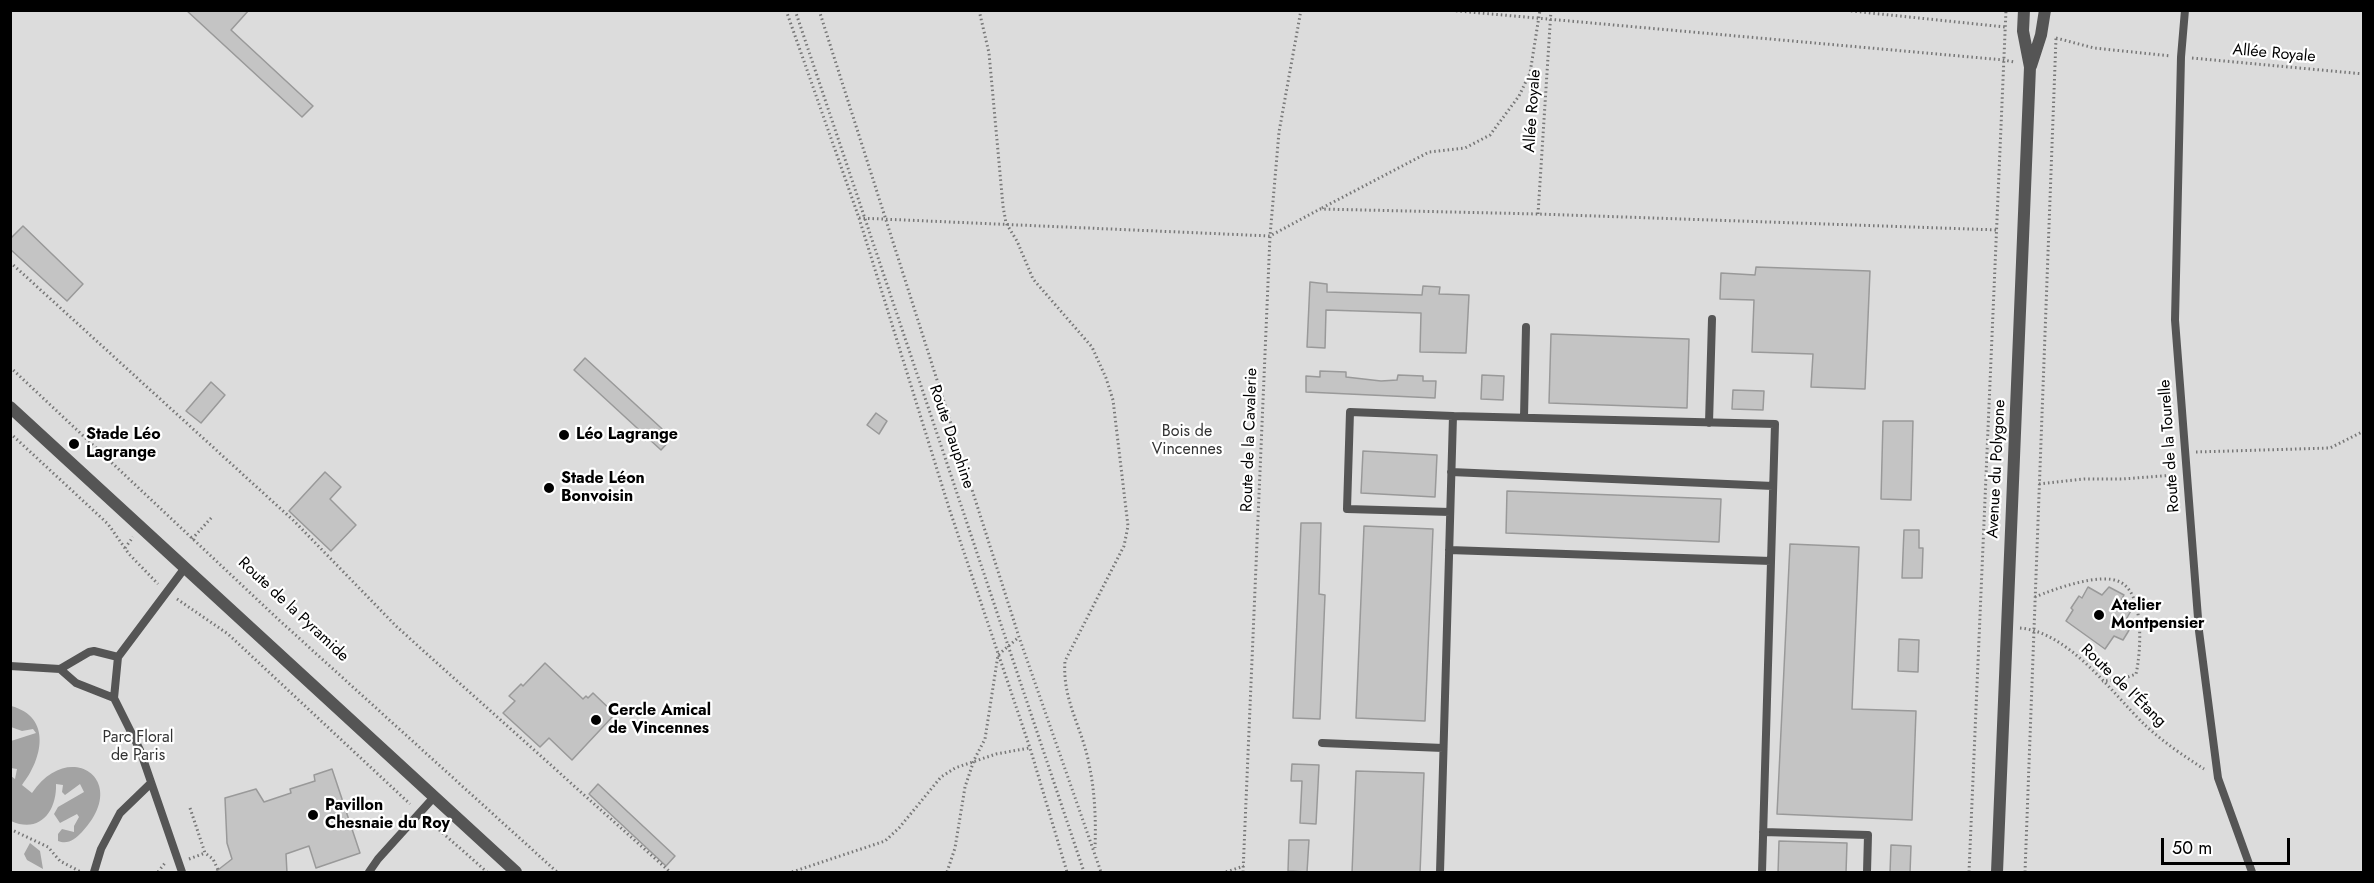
<!DOCTYPE html>
<meta charset="utf-8">
<style>
body{margin:0}
#map{position:relative;width:2374px;height:883px;overflow:hidden;background:#fff;font-family:Jost,sans-serif}
canvas{display:block}
.frame{position:absolute;inset:0;border:12px solid #000;pointer-events:none}
.scale{position:absolute;left:2161px;top:838px;width:129px;height:27px;box-sizing:border-box;border:3px solid #000;border-top:0;padding-left:8px;font-size:18px;line-height:21px;white-space:nowrap;color:#000;-webkit-text-stroke:4px #fff;paint-order:stroke}
</style>
<div id="map">
<canvas width="2374" height="883"></canvas>
<div class="frame"></div>
<div class="scale">50 m</div>
</div>
<script>
const c = document.querySelector('canvas').getContext('2d');
c.lineJoin = 'round';
function fillPath(path, color) {
  c.fillStyle = color;
  c.fill(path, 'evenodd');
}
function strokePath(path, color, width, dash) {
  c.strokeStyle = color;
  c.lineWidth = width;
  c.lineCap = dash ? 'butt' : 'round';
  c.setLineDash(dash || []);
  c.stroke(path);
}
function drawText(font, color, halo, rows, align = 'center') {
  c.font = font + ' Jost,sans-serif';
  c.lineWidth = 4.5;
  c.setLineDash([]);
  c.textBaseline = 'middle';
  c.strokeStyle = halo;
  c.fillStyle = color;
  for (const [text, x, y, turn = 0] of rows) {
    c.save();
    c.translate(x, y);
    c.rotate((+turn || 0) * Math.PI / 180);
    c.textAlign = isNaN(turn) ? turn : align;
    if (halo) c.strokeText(text, 0, 0);
    c.fillText(text, 0, 0);
    c.restore();
  }
}
fillPath(new Path2D(`
 M10,11H2363V872H11Z`), '#dcdcdc');
fillPath(new Path2D(`
 M11,706C53,717 42,760 22,785L32,793C68,738 132,779 82,832C75,839 68,845 58,841V834L62,829L74,832V826L79,817L77,814L60,823L54,814L58,807L84,792L80,784L65,795L62,792L63,785L56,784C57,812 39,834 11,821V776L15,779L17,769L11,768V741L36,733L33,729L22,731L11,727Z
 M30,843L40,851L43,869L27,860L24,854Z`), '#a3a3a3');
const building = new Path2D(`
 M186,10H249L231,30L313,106L302,117Z
 M23,226L83,284L67,301L10,249V239Z
 M1756,267L1870,271L1865,389L1811,387L1813,354L1752,352L1754,300L1720,299L1721,273L1755,275Z
 M1310,282L1327,284V292L1422,295L1423,286L1440,287L1439,294L1469,295L1466,353L1420,352L1421,313L1326,310L1325,348L1307,347Z
 M1551,334L1689,339L1687,408L1549,403Z
 M585,358L672,438L661,450L574,370Z
 M1320,371L1346,372V377L1381,381L1397,380L1398,375L1423,376V381H1436L1435,398L1306,392V376L1320,377Z
 M1482,375L1504,376L1503,400L1481,399Z
 M211,382L225,395L201,423L186,411Z
 M1733,390L1764,391L1763,410L1732,409Z
 M876,413L887,421L879,434L867,425Z
 M1883,421H1913L1911,500L1881,499Z
 M1363,451L1437,455L1435,497L1361,493Z
 M325,472L341,487L330,499L356,525L331,551L289,511Z
 M1507,491L1721,499L1719,542L1506,533Z
 M1301,523H1321L1319,594L1325,595L1320,719L1293,718Z
 M1364,526L1433,529L1425,721L1356,718Z
 M1904,530H1919V548H1923L1922,578H1902Z
 M1790,544L1859,547L1852,709L1916,711L1912,820L1777,814Z
 M2088,587L2102,595L2109,587L2124,595L2120,602L2132,609L2124,623L2131,627L2123,640L2114,636L2105,649L2066,621L2073,610L2071,608L2079,596L2082,598Z
 M1899,639L1919,640L1918,672L1898,671Z
 M545,663L583,699L586,696L588,698L593,693L615,714L572,760L549,738L540,747L503,713L515,701L509,696L521,684L523,686Z
 M1292,764L1319,765L1316,824L1300,823L1302,781H1291Z
 M332,769L360,853L316,868L309,846L286,854L287,873H214L232,859L227,843L225,798L256,789L264,802L291,793L290,789L315,781L314,775Z
 M1356,771L1424,773L1420,873H1352Z
 M598,784L675,856L666,866L589,794Z
 M1289,840H1309L1307,872L1288,871Z
 M1779,841L1847,843L1846,873H1778Z
 M1891,845L1911,846L1910,873H1890Z`);
fillPath(building, '#c4c4c4');
strokePath(building, '#999', 1.5);
strokePath(new Path2D(`
 M786,10L859,218L949,508L1030,748L1067,872
 M795,10L1084,872
 M819,10L1019,637L1101,872
 M979,10L989,53L1003,206L1006,223L1017,241L1033,279L1092,347L1106,378L1113,400L1128,526L1124,546L1065,661C1062,700 1082,727 1089,764C1095,792 1096,820 1095,848
 M1447,10L2004,60L2014,62
 M1842,10L2005,27
 M2056,38L2094,48L2171,56
 M2192,58L2364,74
 M1322,208L1429,152L1465,148L1490,135L1519,96L1530,73L1540,10
 M1538,214L1551,10
 M859,218L1270,236L1320,209L1538,214L1998,230
 M10,262L294,521L397,627L670,872
 M10,367L279,620L557,872
 M10,433L108,524L129,554L158,584
 M2196,452L2330,448L2364,431
 M2039,484L2084,479H2122L2175,475
 M192,539L212,517
 M125,548L133,537
 M2035,597C2054,589 2101,572 2120,582C2145,594 2141,652 2136,674L2120,680L2102,681
 M177,599L228,634L410,804
 M2020,628C2069,632 2111,692 2145,725C2163,742 2184,756 2204,769
 M190,808L205,853L213,859L219,872
 M429,821L487,872
 M10,829L48,847L60,861L81,872
 M189,859L205,853
 M158,872L165,863
 M792,872L885,841L899,828L941,777L955,768L996,754L1029,748
 M947,872L955,848L965,787L974,760L985,739L998,655L1019,637
 M1226,872L1244,866
 M1243,872L1270,236L1279,132L1301,10
 M1969,872L2006,10
 M2025,872L2056,38`), '#777', 3, [1.5, 3]);
strokePath(new Path2D(`
 M2185,10L2181,57L2175,320L2199,631L2218,778L2252,872
 M1524,417L1526,327
 M1709,423L1712,319
 M1451,472L1773,486
 M1450,512L1347,509L1350,412L1453,416
 M1449,550L1771,561
 M118,657L114,698L140,750L182,872
 M118,657L184,569
 M10,666L60,669L89,652L94,651L118,657
 M60,669L76,683L114,698
 M1322,743L1443,748
 M1763,832L1868,835L1867,872
 M94,872L101,849L120,813L150,784
 M369,872L378,859L434,797
 M1440,872L1453,416L1775,424L1762,872`), '#555', 8);
strokePath(new Path2D(`
 M2031,66L2041,35L2045,10
 M1997,872L2030,67L2023,31L2024,10`), '#555', 12);
strokePath(new Path2D(`
 M10,407L516,872`), '#555', 12);
for (const [x, y, r, color] of [
 [564,435,6,"#000"],
 [74,444,6,"#000"],
 [549,488,6,"#000"],
 [2099,615,6,"#000"],
 [596,720,6,"#000"],
 [313,815,6,"#000"]
]) {
  const dot = new Path2D();
  dot.arc(x, y, r, 0, 2 * Math.PI);
  c.fillStyle = color;
  c.fill(dot);
  strokePath(dot, '#fff', 2);
}
drawText('16px', '#000', '#fff', [
 ["Allée Royale",2274,54,5],
 ["Allée Royale",1533,111,-86],
 ["Route Dauphine",951,437,71],
 ["Route de la Cavalerie",1250,440,-88],
 ["Route de la Tourelle",2170,446,-94],
 ["Avenue du Polygone",1997,469,-87],
 ["Route de la Pyramide",293,610,43],
 ["Route de l'Étang",2123,686,44]
]);
drawText('16px', '#333', '#fff', [
 ["Bois de",1187,432],
 ["Vincennes",1187,450],
 ["Parc Floral",138,738],
 ["de Paris",138,756]
]);
drawText('bold 16px', '#000', '#fff', [
 ["Stade Léo",86,435],
 ["Lagrange",86,453],
 ["Léo Lagrange",576,435],
 ["Stade Léon",561,479],
 ["Bonvoisin",561,497],
 ["Atelier",2111,606],
 ["Montpensier",2111,624],
 ["Cercle Amical",608,711],
 ["de Vincennes",608,729],
 ["Pavillon",325,806],
 ["Chesnaie du Roy",325,824]
], 'left');
</script>
